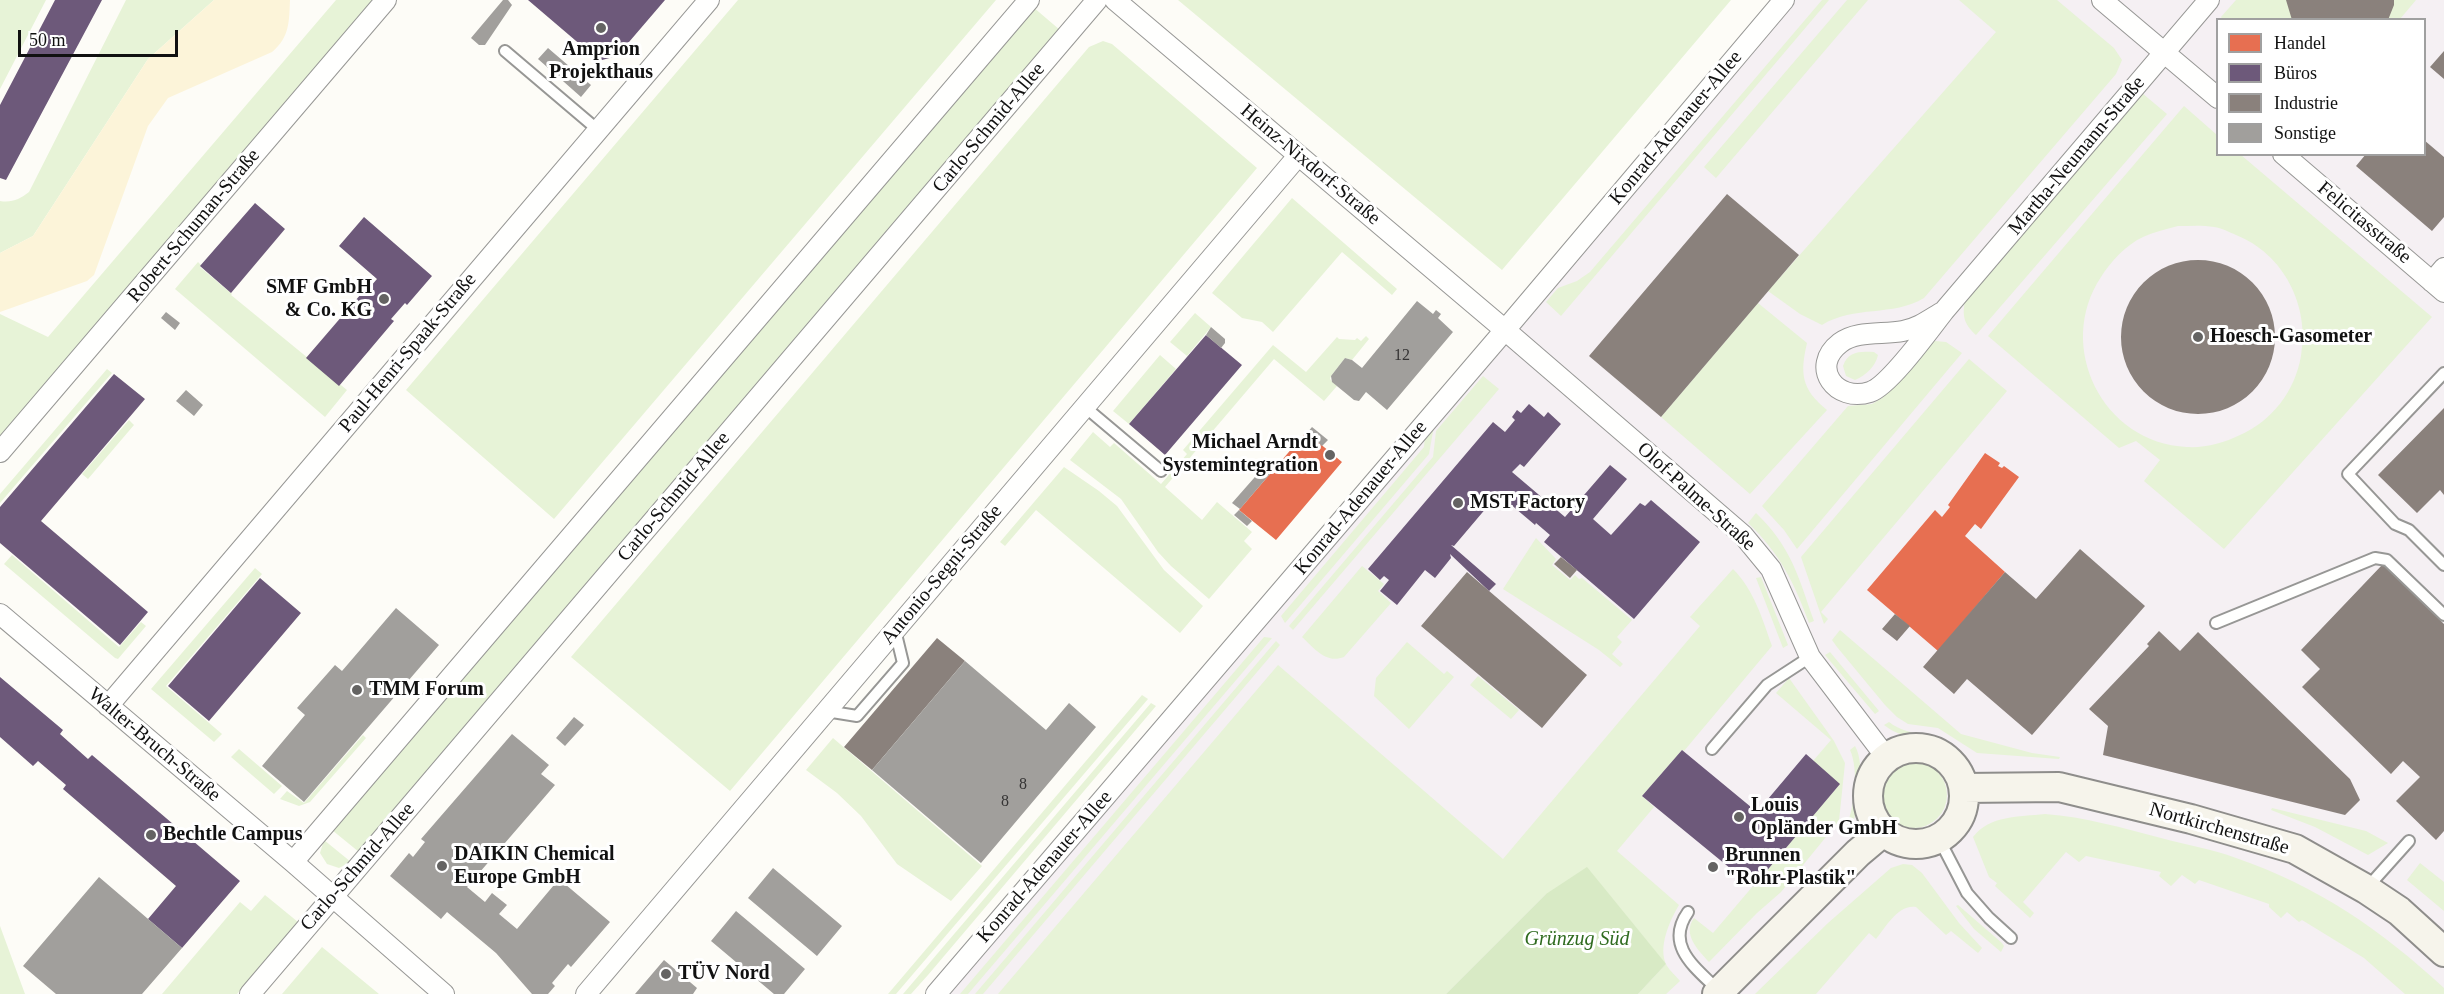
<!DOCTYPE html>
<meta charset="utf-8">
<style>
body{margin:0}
#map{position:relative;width:2444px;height:994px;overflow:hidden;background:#fdfcf7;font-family:Georgia,serif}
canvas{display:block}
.legend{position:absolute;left:2216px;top:18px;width:210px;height:138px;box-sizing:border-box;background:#fff;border:2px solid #a0a0a0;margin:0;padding:8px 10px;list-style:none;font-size:18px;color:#111}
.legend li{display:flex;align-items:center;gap:12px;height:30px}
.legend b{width:30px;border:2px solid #a0a0a0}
.scale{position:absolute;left:18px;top:30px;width:160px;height:27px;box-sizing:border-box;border:3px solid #111;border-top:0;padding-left:8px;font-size:18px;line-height:21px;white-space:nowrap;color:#111;-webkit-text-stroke:4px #fff;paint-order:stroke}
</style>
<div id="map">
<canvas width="2444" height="994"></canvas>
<ul class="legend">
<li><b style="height:16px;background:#e76f51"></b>Handel</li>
<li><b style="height:16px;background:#6d597a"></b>Büros</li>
<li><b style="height:16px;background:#8a817c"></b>Industrie</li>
<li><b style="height:16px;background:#a19f9c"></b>Sonstige</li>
</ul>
<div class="scale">50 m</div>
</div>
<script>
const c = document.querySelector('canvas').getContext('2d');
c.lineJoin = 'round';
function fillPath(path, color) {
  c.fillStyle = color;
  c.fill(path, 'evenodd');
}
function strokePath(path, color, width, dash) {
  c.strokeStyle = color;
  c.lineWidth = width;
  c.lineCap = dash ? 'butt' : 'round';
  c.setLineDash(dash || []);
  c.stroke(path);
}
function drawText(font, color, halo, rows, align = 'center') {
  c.font = font + ' Georgia,serif';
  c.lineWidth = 6;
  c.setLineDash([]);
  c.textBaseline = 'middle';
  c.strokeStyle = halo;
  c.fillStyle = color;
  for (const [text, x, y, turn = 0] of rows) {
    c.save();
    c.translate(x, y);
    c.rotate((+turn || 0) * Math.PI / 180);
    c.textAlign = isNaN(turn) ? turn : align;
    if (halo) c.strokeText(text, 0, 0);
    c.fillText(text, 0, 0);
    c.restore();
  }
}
fillPath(new Path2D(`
 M1795,0H2444V994H950ZM2218,20H2424V154H2218Z`), '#f5f0f3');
fillPath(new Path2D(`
 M0,0H46L0,89Z
 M126,0H214L148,59L33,236L0,253V201C12,203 20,199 29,192Z
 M336,0H376L0,440V314L48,337Z
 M738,0H996L554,519L406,390Z
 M1178,0H1731L1502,270Z
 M1822,0H1829L1561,316L1546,302L1558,288L1577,281L1590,272Z
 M1847,0H1868L1716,178L1704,167Z
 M1959,0H2057L2114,48L2122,60L2116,74L1924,298C1893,317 1854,305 1822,325L1800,314L1768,291L1996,32Z
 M2236,0H2416L2400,19L2223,20L2221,17Z
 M1033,7L1060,30L359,852L332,830Z
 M1103,41L1112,44L1257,168L730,791L571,657L1089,47Z
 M2142,93L2167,114L1976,335C1964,324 1962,316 1965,301Z
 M2184,106L2217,135L2218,154L2241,155L2432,317L2224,549L2144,481L2160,460L2136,441L2119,448L1988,336ZM2178,226C2190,226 2203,225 2214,227C2222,228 2229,232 2236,235C2284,254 2310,306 2301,356C2295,391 2272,421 2240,435C2224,443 2205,448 2187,447C2102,443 2055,346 2101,277C2111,261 2126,245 2143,237C2154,232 2167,229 2178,226Z
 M1292,198L1397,289L1392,295L1342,252L1273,332L1262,322L1242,318L1212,293Z
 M198,262L201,265L200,267L232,294L231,295L347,390L325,417L175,289Z
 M1758,303L1807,343C1800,373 1801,389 1827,410L1750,494L1661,417Z
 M1195,313L1211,327L1187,356L1170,342Z
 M1366,336L1369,339L1352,360L1345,358L1331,376L1330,379L1337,386L1324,401L1274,359L1165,487L1202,520L1217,502L1252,532L1244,541L1252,549L1209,599L1171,566L1158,552L1121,499L1070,460L1093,432L1110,447L1114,443L1161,484L1187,454L1183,450L1273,345L1306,372L1337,337L1339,339L1355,340L1357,338L1361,341Z
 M1935,341L1946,342L1962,353L1797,549L1784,530L1762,506L1848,406L1872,404L1882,398L1926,345Z
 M1874,352L1878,355C1876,366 1865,376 1855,380L1846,376L1843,366C1848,351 1860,351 1874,352Z
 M1160,355L1176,369L1129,424L1113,411Z
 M1969,359L2007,391L1821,612L1828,619L1824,624L1801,557Z
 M107,369L112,373L0,503V494Z
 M1483,376L1499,389L1293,630L1289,626L1433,457L1436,431Z
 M129,420L134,425L88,479L82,474Z
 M1434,426L1429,454L1285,623L1281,616L1424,447L1425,436Z
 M1064,467L1099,491L1117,506L1164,570L1203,606L1180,633L1036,510L1005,546L1000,542Z
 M1756,513C1792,548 1798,576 1814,621L1809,623C1795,584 1779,552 1748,523Z
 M1536,538L1556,559L1552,565L1570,580L1575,575L1579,579L1582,578L1632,620L1617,637L1622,642L1612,654L1623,664L1620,667L1599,650L1503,589Z
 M12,555L119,647L141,622L146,626L118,659L115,658L4,564Z
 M1362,566L1384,584L1378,591L1391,603L1344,657C1326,664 1315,649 1302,637Z
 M255,568L262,574L166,686L222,734L214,742L151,689Z
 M1733,569C1754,590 1762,618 1772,646L1684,751L1682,750L1642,796L1654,807L1617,851L1679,905C1670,920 1657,948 1667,966C1670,971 1676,976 1680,981L1666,994H1638L1666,964L1546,894L1446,994H998L1278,665L1503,859L1700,626L1690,617Z
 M1761,577L1788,645L1783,648L1756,578Z
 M1840,630L1961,734L2032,753L2060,757L2059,759L1977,753L1938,728L1908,724L1897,717L1885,705L1837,647L1832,640Z
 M1264,637L1272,638L968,994H960Z
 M1276,641L1280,645L983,994H975Z
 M1407,642L1444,674L1447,671L1454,677L1409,729L1374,696L1376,678Z
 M1830,652L1879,711L1875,714L1825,655Z
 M1478,676L1519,710L1511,719L1470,685Z
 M1789,678L1834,741L1845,763L1839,821L1781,892L1757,913L1709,962C1698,950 1682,934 1694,918L1713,933L1839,785L1813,761L1831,740L1776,693Z
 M1142,695L1148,699L896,994H888Z
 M1151,703L1156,706L928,975L911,994H903Z
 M1889,722C1911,739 1937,730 1959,752L1955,755C1935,735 1906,743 1884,725Z
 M363,735L366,738L310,802L299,806L280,799L287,791L304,803Z
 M833,738L982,866L951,901L897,864L861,816L837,793L806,770Z
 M1855,746C1866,764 1859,816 1848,834L1844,830C1855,812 1859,769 1850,750Z
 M239,749L282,786L274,794L231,757Z
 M1881 795a33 33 0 1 1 66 0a33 33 0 1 1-66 0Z
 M2272,808L2366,831L2388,843L2368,855L2315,827L2271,810Z
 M2045,814C2085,817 2123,828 2161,838C2186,845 2212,849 2236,858C2318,886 2381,930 2444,988V994H2405L2364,958L2302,920L2299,922L2287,912L2281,918L2269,907V904L2199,880L2195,884L2182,875L2171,886L2159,876L2161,872L2086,856L2079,862L2066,852L2023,902L2034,913L2030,918L1995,886L1997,883L1989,877L1973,837C1990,815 2019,817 2045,814Z
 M324,840L351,862L339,868L327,864L320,853Z
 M2420,863L2444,882V911L2407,880Z
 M1903,864L1912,865L1922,873L1959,923L1982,948L1978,953L1951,931L1946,935L1916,907C1898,904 1886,927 1876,939L1869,933L1816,994H1755L1828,923L1891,868Z
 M265,895L298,922L237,994H162L240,902L251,911Z
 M1958,905L2002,943L2004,946L2001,952L1974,929L1956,906Z
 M0,926L25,994H0Z
 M322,947L379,994H282Z`), '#e7f3d7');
fillPath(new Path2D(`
 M1587,867L1666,964L1638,994H1446L1546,894Z`), '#d8eac5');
fillPath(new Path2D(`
 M214,0H290C289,21 290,37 272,52L168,98L148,126L94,275L87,281L0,312V253L33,236L148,59Z`), '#fcf4d9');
fillPath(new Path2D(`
 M1306,432L1342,462L1276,540L1239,510Z
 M1985,453L2000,463L1998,466L2002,468L2004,466L2019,477L1981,529L1975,524L1965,536L2005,572L1938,651L1867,590L1935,510L1942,517L1950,507L1948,505Z`), '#e76f51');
fillPath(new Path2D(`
 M55,0H102L6,180L0,178V105Z
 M528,0H665L617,56L602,60L596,58Z
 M255,203L285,229L231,293L200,266Z
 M364,217L432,276L407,305L405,303L391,319L394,321L339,386L306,358L361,294L363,295L377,279L339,246Z
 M1206,335L1242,365L1165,455L1129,424Z
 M114,374L145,399L41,521L148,612L120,645L0,543V507Z
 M1529,404L1544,417L1548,412L1561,424L1524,467L1520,464L1512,472L1565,517L1610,465L1627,479L1593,519L1611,535L1640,503L1645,506L1651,500L1700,542L1634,619L1544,542L1550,535L1536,523L1535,525L1496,492L1491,498L1493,500L1454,546L1451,545L1496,584L1489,591L1450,554L1451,558L1435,578L1425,570L1397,605L1380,591L1389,580L1384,576L1380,580L1368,569L1493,422L1505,432L1515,420L1512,417L1517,410L1521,413Z
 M260,578L301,613L209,721L168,686Z
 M0,677L63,730L60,734L88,759L92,755L240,881L182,948L148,919L176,886L63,789L66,785L38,761L33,766L0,737Z
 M1682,750L1757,812L1806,754L1840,784L1753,887L1642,796Z`), '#6d597a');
fillPath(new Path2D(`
 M2286,0H2394V5L2388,20H2292Z
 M2444,51V79L2430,67Z
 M2424,140L2444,157V217L2432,231L2356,166L2366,154H2424Z
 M1727,194L1799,255L1661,417L1589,356Z
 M2121 337a77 77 0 1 1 154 0a77 77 0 1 1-154 0Z
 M2444,408V495L2440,490L2417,513L2378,475Z
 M2080,549L2145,606L2032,735L1967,679L1954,694L1923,667L2005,572L2036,599Z
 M1561,557L1577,570L1570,578L1554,564Z
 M2383,564L2444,624V831L2436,840L2396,801L2420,777L2403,761L2391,774L2302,687L2320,669L2301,650Z
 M1467,572L1587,675L1542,728L1421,626Z
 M1895,614L1910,626L1897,641L1882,629Z
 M2159,631L2180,651L2198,632L2350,779L2360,800L2345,815L2103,755L2108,726L2089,709L2149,646L2147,644Z
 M937,638L965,661L872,770L844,747Z`), '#8a817c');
fillPath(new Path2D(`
 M503,0H508L512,5L485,45H479L471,38Z
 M548,48L591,85L581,97L538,59Z
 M1417,301L1433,314L1436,310L1441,314L1438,318L1453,332L1387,410L1366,392L1359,401L1354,400L1332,382L1331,376L1345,358L1352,360L1362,368Z
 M166,312L180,323L175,330L161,318Z
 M1211,327L1225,339V343L1221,348L1206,335Z
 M186,390L203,405L194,416L176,401Z
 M1312,427L1328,440L1322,446L1307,433Z
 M1269,461L1276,467L1240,509L1232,503Z
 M1239,510L1252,521L1247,526L1234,515Z
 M396,608L439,645L304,802L262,766L305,715L297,708L335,665L342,671Z
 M965,661L1046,730L1069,703L1096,727L981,863L872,770Z
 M574,717L584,725L565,746L556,738Z
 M512,734L549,765L541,774L555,785L467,887L485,902L492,893L507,905L499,914L517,929L559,879L610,922L571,967L568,964L552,983L555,986L548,994H532L496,953L447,912L441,919L390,876L409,853L413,857L425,842L421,839Z
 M773,868L842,926L817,956L748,898Z
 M99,877L182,948L142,994H56L23,966Z
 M736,911L805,969L784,994H774L711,941Z
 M664,960L697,988L693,994H635Z`), '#a19f9c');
const lane = new Path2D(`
 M505,51L598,130
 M2444,373L2348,474L2395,524L2409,530L2444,565
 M1085,407L1161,471
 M2216,623L2375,558L2387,560L2444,615
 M826,711L857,716L903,663L895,630
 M1712,749L1767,685L1810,657
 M1939,839L1967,893L1989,918L2011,938
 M2366,889L2409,841
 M1688,912C1664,946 1696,968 1719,991`);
const street = new Path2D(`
 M1115,0L1505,330L1743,535L1771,569L1810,657L1886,757
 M2102,0L2218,98
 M2283,154L2444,292
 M2432,282L2444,268
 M1944,311L2209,0
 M1944,311C1930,329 1889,386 1870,392C1836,403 1809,367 1840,343C1857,330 1883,335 1903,331C1919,328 1930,319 1944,311Z
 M0,452L386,0
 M0,614L293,862L444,994
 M108,706L709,0
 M293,862L1029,0
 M250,994L1097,0
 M586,994L1298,156
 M936,994L1505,330L1784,0`);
const secondary = new Path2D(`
 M1868 796a48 48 0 1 1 96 0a48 48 0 1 1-96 0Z
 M1964,788L2059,787L2191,819L2295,849L2366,889L2399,911L2444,952
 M1717,994L1858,853L1883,832`);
strokePath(lane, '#979795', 14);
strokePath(street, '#979795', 22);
strokePath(secondary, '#8e8d8b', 32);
strokePath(lane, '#fffffe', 10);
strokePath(street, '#fffffe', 20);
strokePath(secondary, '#f6f4eb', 28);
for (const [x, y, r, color] of [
 [601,28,6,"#646362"],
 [384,299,6,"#646362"],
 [2198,337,6,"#646362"],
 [1330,455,6,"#646362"],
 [1458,503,6,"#646362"],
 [357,690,6,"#646362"],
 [1739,817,6,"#646362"],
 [151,835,6,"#646362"],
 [442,866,6,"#646362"],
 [1713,867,6,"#646362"],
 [666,974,6,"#646362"]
]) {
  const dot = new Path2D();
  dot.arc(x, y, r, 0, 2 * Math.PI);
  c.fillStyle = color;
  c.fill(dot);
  strokePath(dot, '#fff', 2);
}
drawText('16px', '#353434', null, [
 ["12",1402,356],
 ["8",1023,785],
 ["8",1005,802]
]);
drawText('bold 20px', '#111', '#fff', [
 ["Amprion",601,50,"center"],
 ["Projekthaus",601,73,"center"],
 ["SMF GmbH",372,288,"right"],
 ["& Co. KG",372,311,"right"],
 ["Hoesch-Gasometer",2210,337],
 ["Michael Arndt",1318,443,"right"],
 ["Systemintegration",1318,466,"right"],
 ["MST Factory",1470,503],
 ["TMM Forum",369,690],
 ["Louis",1751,806],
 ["Opländer GmbH",1751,829],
 ["Bechtle Campus",163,835],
 ["DAIKIN Chemical",454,855],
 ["Europe GmbH",454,878],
 ["Brunnen",1725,856],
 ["\"Rohr-Plastik\"",1725,879],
 ["TÜV Nord",678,974]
], 'left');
drawText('20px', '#111', '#fff', [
 ["Carlo-Schmid-Allee",989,128,-50],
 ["Konrad-Adenauer-Allee",1676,128,-50],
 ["Martha-Neumann-Straße",2077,156,-50],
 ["Heinz-Nixdorf-Straße",1310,165,40],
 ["Felicitasstraße",2364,223,40],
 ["Robert-Schuman-Straße",194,226,-50],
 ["Paul-Henri-Spaak-Straße",408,353,-50],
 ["Carlo-Schmid-Allee",674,497,-50],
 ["Olof-Palme-Straße",1696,497,42],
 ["Konrad-Adenauer-Allee",1361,498,-50],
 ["Antonio-Segni-Straße",942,575,-50],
 ["Walter-Bruch-Straße",154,745,40],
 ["Nortkirchenstraße",2219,829,16],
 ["Carlo-Schmid-Allee",358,867,-49],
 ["Konrad-Adenauer-Allee",1045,867,-49]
]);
drawText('italic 20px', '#2f6b1f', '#fff', [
 ["Grünzug Süd",1577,940]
]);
</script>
